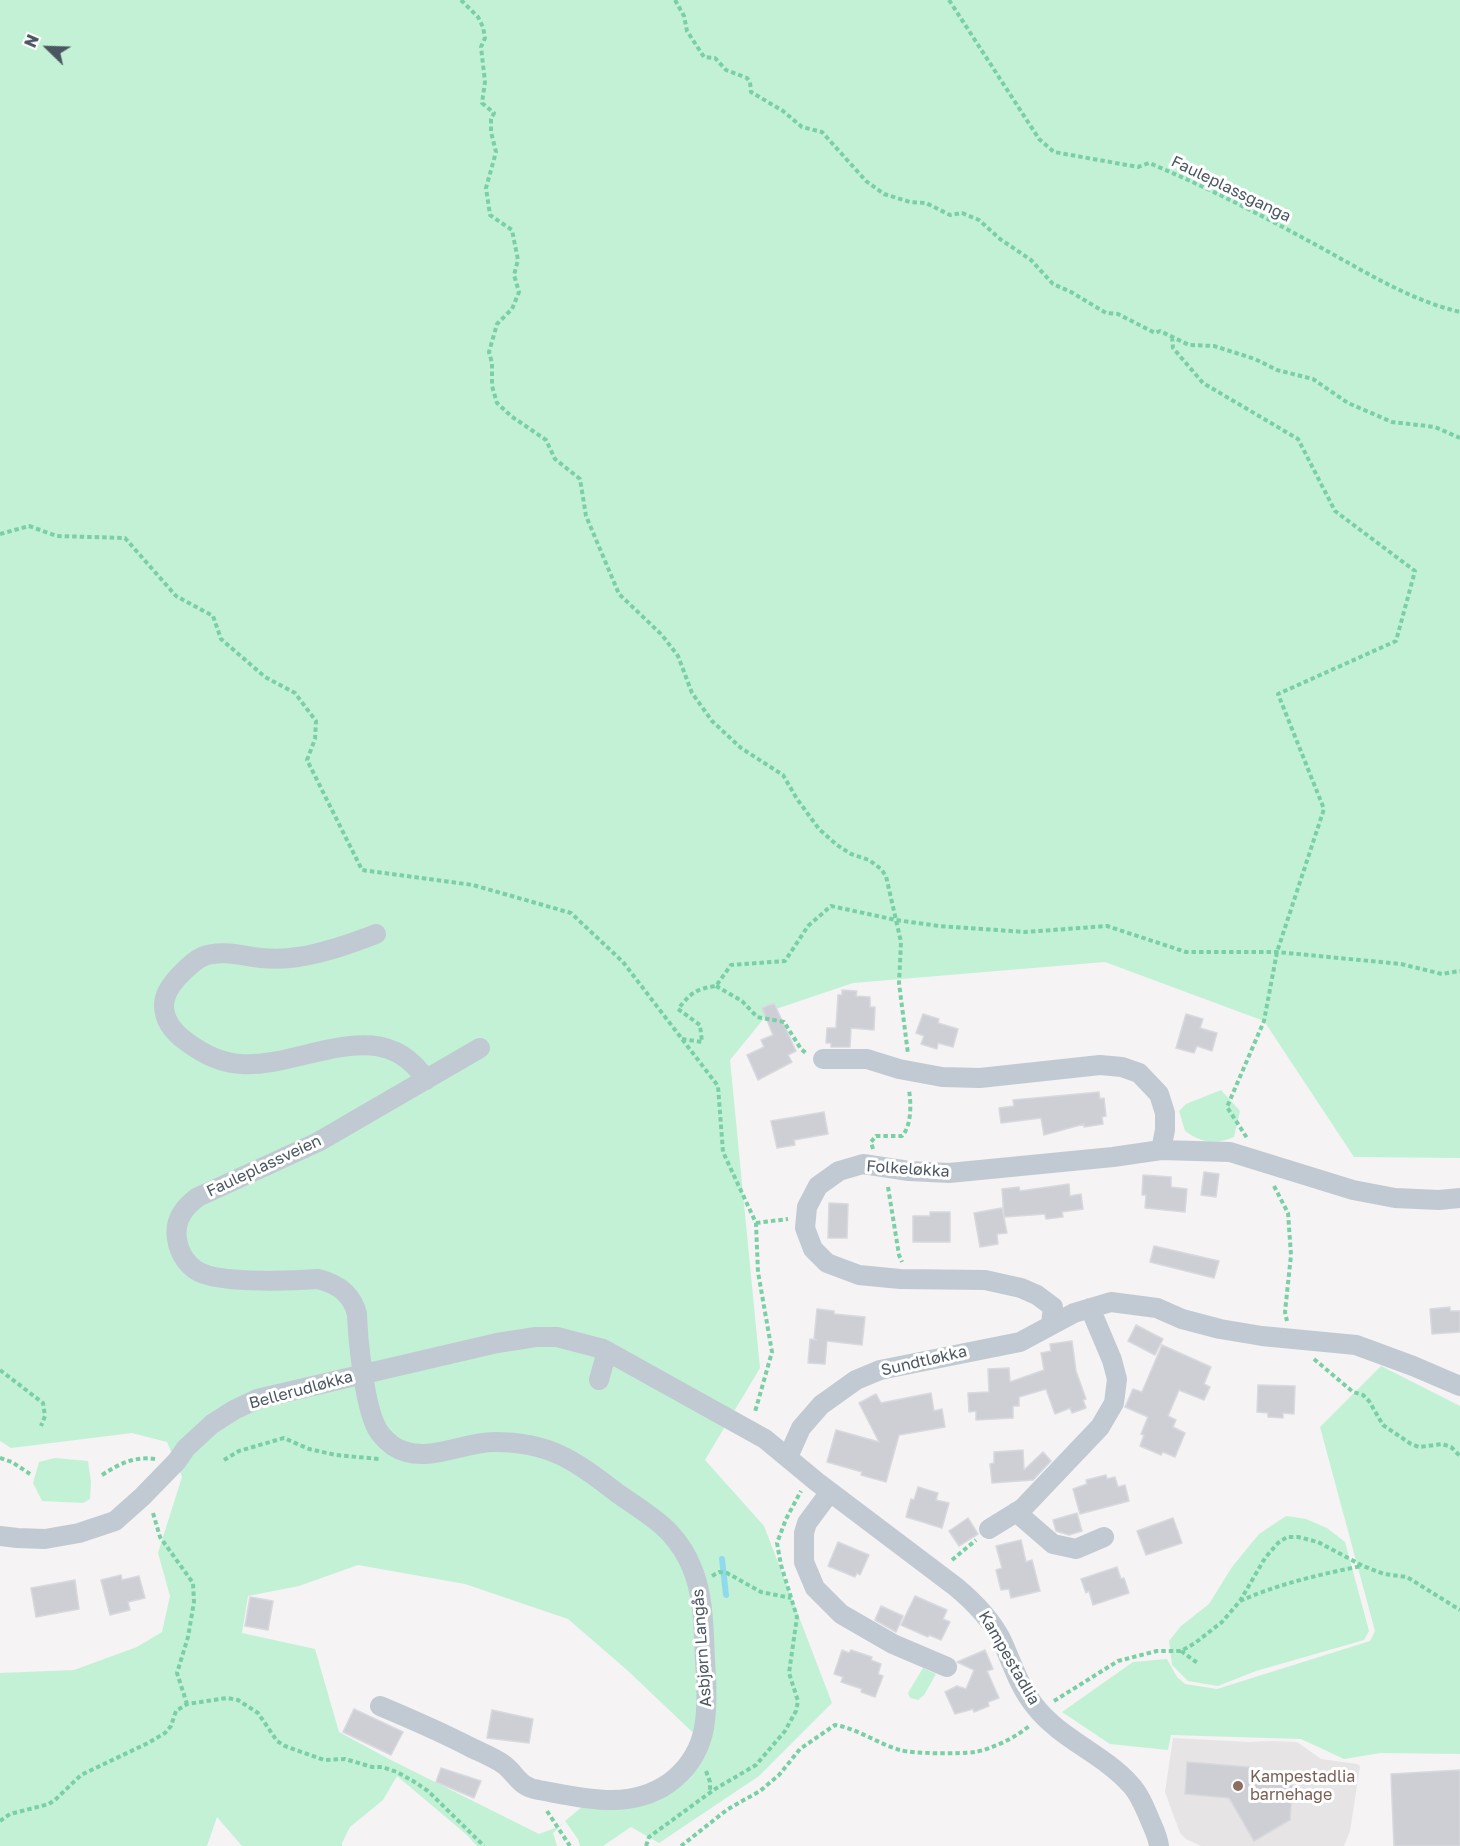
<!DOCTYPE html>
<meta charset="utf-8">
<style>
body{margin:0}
#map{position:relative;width:1460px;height:1846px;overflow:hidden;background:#f5f3f3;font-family:"Golos Text",sans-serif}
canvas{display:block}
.north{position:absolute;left:18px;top:18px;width:60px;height:60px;-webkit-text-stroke:4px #fff;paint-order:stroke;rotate:293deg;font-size:16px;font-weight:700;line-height:24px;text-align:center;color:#4a5661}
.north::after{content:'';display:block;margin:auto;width:21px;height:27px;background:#4a5661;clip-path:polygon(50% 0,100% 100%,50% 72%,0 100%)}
</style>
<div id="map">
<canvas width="1460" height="1846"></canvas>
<div class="north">N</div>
</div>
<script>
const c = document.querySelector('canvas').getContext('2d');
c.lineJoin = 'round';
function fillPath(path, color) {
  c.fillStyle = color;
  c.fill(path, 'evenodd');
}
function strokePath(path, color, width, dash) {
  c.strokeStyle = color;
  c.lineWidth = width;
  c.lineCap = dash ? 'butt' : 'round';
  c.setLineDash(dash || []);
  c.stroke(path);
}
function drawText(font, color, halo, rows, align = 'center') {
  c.font = font + ' "Golos Text",sans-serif';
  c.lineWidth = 6;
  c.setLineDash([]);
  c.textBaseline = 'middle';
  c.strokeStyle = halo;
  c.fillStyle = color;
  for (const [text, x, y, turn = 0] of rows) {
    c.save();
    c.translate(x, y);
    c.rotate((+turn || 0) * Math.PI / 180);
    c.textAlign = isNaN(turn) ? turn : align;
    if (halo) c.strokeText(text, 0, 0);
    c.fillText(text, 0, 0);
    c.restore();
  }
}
fillPath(new Path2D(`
 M1173,1738L1249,1742L1270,1741L1297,1742L1321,1759L1357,1764L1360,1766L1350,1831L1344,1846H1201L1186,1839L1180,1833L1165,1792Z`), '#e6e4e5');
fillPath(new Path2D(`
 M0,0H1460V1158L1354,1157L1264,1021L1105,962L853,983L770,1011L730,1060L760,1368L705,1460L764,1526L832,1703L759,1776L659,1843L631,1827L603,1846H580L578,1839L565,1821L553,1833L557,1846H477L467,1835L397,1776L383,1800L350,1827L342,1843V1846H242L217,1817L207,1846H0V1673L74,1670L137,1647L162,1632L170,1596L158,1553L182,1477L167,1442L132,1433L11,1448L0,1441ZM358,1565L465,1584L568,1619L627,1670L706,1745L690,1775L583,1806L558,1827L539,1834L389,1759L339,1732L315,1649L242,1633L248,1596L299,1586Z
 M1221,1090L1240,1111L1234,1137C1216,1145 1201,1143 1185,1131L1179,1111L1186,1104Z
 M1381,1366L1460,1406V1754L1381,1753L1344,1759L1301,1739L1171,1735L1168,1750L1110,1744L1062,1712L1133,1662L1167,1659L1177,1677L1185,1684L1217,1689L1370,1641L1375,1631L1320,1427Z
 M55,1458L88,1461L91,1482L90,1499L83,1503L42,1501L33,1483L39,1462Z
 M1286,1516L1306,1519L1327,1528L1345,1542L1369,1631L1364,1640L1256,1671L1218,1686L1188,1681L1172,1665L1169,1641L1181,1626L1209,1604L1232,1567L1259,1534Z
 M923,1668L936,1674L924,1695L918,1700L910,1698L908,1693Z`), '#c3f1d5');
strokePath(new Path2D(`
 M722,1559L726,1595`), '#90daee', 6);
const building = new Path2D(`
 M842,990L857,991L856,996L870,997V1007H875L874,1030L851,1028L850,1047H831V1043H826L827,1028H836L838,995H842Z
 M774,1003L796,1051L788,1055L792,1062L758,1080L747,1055L764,1047L761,1040L773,1035L762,1008Z
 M923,1014L939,1019L938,1023L958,1029L953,1047L938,1043L937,1049L921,1044L924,1036L916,1033Z
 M1186,1014L1203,1019L1200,1028L1217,1033L1212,1051L1197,1046L1194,1053L1176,1048Z
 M1099,1092L1100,1099L1104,1098L1106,1116L1102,1117L1103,1124L1084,1127V1124L1044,1135L1041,1118L1001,1123L999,1108L1014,1106L1013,1100Z
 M824,1112L828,1134L794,1140L795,1145L777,1148L771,1121Z
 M1204,1172L1219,1174L1216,1197L1201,1195Z
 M1143,1175L1171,1177V1187L1187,1189L1185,1212L1145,1208L1146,1195H1142Z
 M1069,1184L1070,1196L1081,1194L1083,1209L1062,1212L1063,1217L1046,1219L1045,1214L1004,1217L1002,1189L1019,1187L1020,1191Z
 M829,1203L848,1204L847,1238H828Z
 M1002,1208L1007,1233L997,1234L998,1244L980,1247L974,1213Z
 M930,1212H950V1242H913V1216H930Z
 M1154,1246L1219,1261L1214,1278L1150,1262Z
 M1450,1307V1311H1460V1332L1432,1334L1430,1309Z
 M817,1309L834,1311V1314L865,1317L862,1345L827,1341L825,1364L808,1363L810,1339L817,1340L814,1339Z
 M1136,1325L1163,1339L1155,1355L1128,1341Z
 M1072,1341L1076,1371L1086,1399L1083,1400L1086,1408L1072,1413L1070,1408L1055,1414L1046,1389L1019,1397V1406H1013V1418L976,1420V1411L969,1412L968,1393L989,1392L988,1369L1009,1368L1010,1382L1044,1370L1041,1353L1051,1351L1050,1344Z
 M1162,1345L1211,1367L1204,1384L1210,1387L1204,1400L1179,1390L1168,1416L1176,1420L1173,1427L1185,1433L1175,1457L1163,1452L1161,1455L1140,1446L1144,1435L1141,1434L1148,1417L1125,1407L1133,1389L1142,1392Z
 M1258,1385L1295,1386L1294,1414L1283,1413V1418L1268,1417V1413L1257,1412Z
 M931,1393L934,1411L942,1409L945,1427L899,1435L886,1482L861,1475L862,1472L827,1462L836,1430L879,1442L859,1403L876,1394L881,1403Z
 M1023,1450L1024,1470L1043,1452L1051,1461L1033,1480L992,1483L990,1464L994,1463V1452Z
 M1106,1475L1107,1479L1115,1477L1118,1487L1125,1485L1129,1501L1080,1514L1073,1489L1087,1484L1086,1480Z
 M918,1487L938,1493L936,1500L949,1503L942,1528L906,1517L911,1499L914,1500Z
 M1077,1513L1082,1531L1069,1535L1056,1531L1053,1520Z
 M968,1518L978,1534L959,1546L949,1531Z
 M1173,1518L1182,1543L1146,1555L1137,1531Z
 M1021,1540L1026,1562L1032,1560L1040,1591L1011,1598L1009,1589L1001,1590L996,1570L1002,1568L996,1546Z
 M838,1542L869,1555L860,1575L857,1573L855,1577L828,1566Z
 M1117,1567L1121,1579L1124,1578L1129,1593L1093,1605L1089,1591L1086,1593L1081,1579Z
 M121,1575L122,1580L139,1576L145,1598L128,1602L130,1610L110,1615L101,1580Z
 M75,1580L79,1609L36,1617L31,1588Z
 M915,1596L947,1610L943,1619L950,1622L941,1640L929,1635L928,1637L901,1625Z
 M250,1597L273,1601L268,1630L245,1626Z
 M881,1606L903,1616L896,1632L875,1620Z
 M842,1650L849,1653L851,1650L872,1657L871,1660L881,1664L878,1674L883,1676L875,1697L861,1692L862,1689L841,1682L843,1677L834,1674Z
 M985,1650L993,1669L987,1671L999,1698L988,1702L989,1706L974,1712L973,1709L955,1714L945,1692L957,1686L966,1689L974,1670L957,1662Z
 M354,1709L403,1732L391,1755L343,1732Z
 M492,1710L533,1719L529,1743L487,1738Z
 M1187,1762L1249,1767L1255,1778L1293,1780L1290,1820L1254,1841L1229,1798L1185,1794Z
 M441,1768L481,1781L474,1798L436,1782Z
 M1460,1770V1846H1394L1391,1774Z`);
fillPath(building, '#cdcfd5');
strokePath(building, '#d7d9de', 1.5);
strokePath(new Path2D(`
 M461,0L478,17L483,27L485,38L481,47L485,82L482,103L494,113L491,119V132L496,152L486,188L490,215L512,230L518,260L514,275L519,292L512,309L497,324L489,352L492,363V386L497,403L511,416L546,440L555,459L580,479L586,516L619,594L662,635L678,656L692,693L712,721L741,748L783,775L797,799L819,829L837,845L851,854L869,860L881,869L886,876L901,942L899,983L908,1054
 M675,0L684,16L687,31L704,57L715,58L726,70L747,78L750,82L751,92L783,111L802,127L822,132L866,181L884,194L910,202L926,203L950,215L962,213L979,220L1000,239L1031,260L1053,284L1071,292L1106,313L1118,314L1155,333L1160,331L1189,345L1214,346L1255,359L1277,370L1313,379L1348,403L1392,422L1435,427L1460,438
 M949,0L1039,139L1054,152L1138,167L1149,163C1207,187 1263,216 1318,246C1364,271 1409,300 1460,312
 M1172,337L1173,348L1203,383L1298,439L1335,511L1415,571L1396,641L1278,694L1324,809L1277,952L1264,1021L1227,1107L1247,1138
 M0,534L29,526L57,536L125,538L176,596L213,616L221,639L265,677L295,693L316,721L315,739L307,760L362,870L473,885L571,913L623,962L718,1086L723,1152L756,1223L758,1272L772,1352L755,1412
 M716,986L742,1001L757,1017L784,1022L801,1049L807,1054
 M682,1039L702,1042L700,1025L678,1009C691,993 695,989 716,986L731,965L785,961L808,926L831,906L896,920L939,926L1025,932L1107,926L1186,952H1277L1401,964L1442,974L1460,971
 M873,1149L871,1142L876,1136H902C912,1125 911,1103 909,1090
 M1274,1186L1288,1213L1291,1255L1285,1312L1287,1321
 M888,1187L899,1255L902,1262
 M756,1223L788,1219
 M1314,1359L1353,1392L1363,1395L1369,1401L1383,1425L1411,1444L1419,1447L1442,1444L1451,1447L1460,1456
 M0,1370L43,1403L45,1416L41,1426
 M0,1458L12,1462L30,1474
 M224,1460L239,1451L284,1438L309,1449L336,1455L379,1459
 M102,1475C119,1464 134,1456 155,1459
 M153,1513L160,1537L193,1583L194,1602L188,1637L177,1673L187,1704
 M952,1560L976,1540
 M712,1576L719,1572L727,1573L761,1592L791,1598
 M1240,1601C1278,1584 1321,1574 1362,1566
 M1181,1651L1199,1664
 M1054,1701L1118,1661L1157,1651H1181L1195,1643L1222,1622L1240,1601L1265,1558L1278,1543L1287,1537H1298L1318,1542L1363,1566L1384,1574L1407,1577L1460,1610
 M706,1771L710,1782V1792
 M547,1811L570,1846
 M0,1821L10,1814L49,1804L56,1799L81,1775L148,1743L165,1733L171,1726L176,1711L187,1704L227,1698L238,1700L258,1713L277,1741L285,1746L324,1760L345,1759L372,1767H382L397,1772L413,1781L428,1791L484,1846
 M646,1846L649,1837L715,1789L756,1765L785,1731L796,1711L798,1701L789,1673L797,1617L781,1565L777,1543L786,1519L801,1491
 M681,1846L728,1809L760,1791L779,1775L800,1749L835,1725C859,1729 878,1744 900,1750C914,1754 961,1754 975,1752C992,1749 1017,1737 1030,1725`), '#7ad0a6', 4, [4.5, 3]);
strokePath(new Path2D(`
 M376,934C350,944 325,953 298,957C286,959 273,959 261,958C243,956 220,949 202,957C193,961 185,970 178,977C171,985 164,994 164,1005C164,1022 174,1033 187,1042C203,1054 220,1063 241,1064C304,1068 381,1010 426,1080
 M823,1059H867L899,1069L942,1077L980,1078L1100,1065L1122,1067L1139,1073L1159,1094L1165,1113V1130L1161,1150
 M1051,1324L1053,1307L1037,1295L1021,1288L985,1280L900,1279L859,1275L827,1263L813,1249L805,1228L807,1207L818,1186L839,1171L863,1164L909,1171L949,1173L1113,1157L1161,1150L1230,1152L1353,1190L1395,1198L1439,1200L1460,1198
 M599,1380L607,1351
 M788,1457L801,1428L821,1405L856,1380L880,1370L1020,1342L1074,1313L1111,1302L1157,1308L1182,1319L1220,1329L1262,1336L1356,1345L1413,1366L1460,1386
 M830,1492L807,1523L804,1533V1562L815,1588L841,1614L893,1644L947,1667
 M1016,1512L1053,1544L1076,1549L1104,1537
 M989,1529L1023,1508L1100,1427L1114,1403L1117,1379L1112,1360L1090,1308
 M0,1536L17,1538L45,1539L79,1533L115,1521L142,1497L177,1461L186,1448L212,1424L234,1410L257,1399L497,1343L536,1337H557L603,1349L765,1439L817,1482L956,1587C974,1602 990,1618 1001,1639C1012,1662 1018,1685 1034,1705C1060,1739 1102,1753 1130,1784C1139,1793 1145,1808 1150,1820C1154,1829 1158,1837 1159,1846
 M380,1706C411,1719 441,1732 470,1747C480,1752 493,1757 503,1764C517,1774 518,1787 539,1790C583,1798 629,1811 669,1783C707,1755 708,1718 706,1676C703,1640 706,1601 692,1568C687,1555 679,1543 670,1533C656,1518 637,1507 620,1495C601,1481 582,1465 560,1455C539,1445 517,1442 494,1442C461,1442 424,1466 393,1446C385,1440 377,1431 374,1422C364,1397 358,1342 357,1314C352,1294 338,1284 318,1279C291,1281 228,1283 204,1274C189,1269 179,1254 177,1239C174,1221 184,1207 198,1197L318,1142L480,1048`), '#c1cad2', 20);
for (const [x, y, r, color] of [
 [1238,1786,6,"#8d6e63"]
]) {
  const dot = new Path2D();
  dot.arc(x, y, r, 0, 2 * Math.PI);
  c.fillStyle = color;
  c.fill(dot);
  strokePath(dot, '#fff', 2);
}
drawText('16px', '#4a5661', '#fff', [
 ["Fauleplassganga",1231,189,26],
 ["Fauleplassveien",264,1166,-25],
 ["Folkeløkka",908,1169,4],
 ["Sundtløkka",924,1361,-13],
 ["Bellerudløkka",301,1390,-15],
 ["Asbjørn Langås",702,1648,-94],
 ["Kampestadlia",1009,1658,60]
]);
drawText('16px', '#785e54', '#fff', [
 ["Kampestadlia",1250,1777],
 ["barnehage",1250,1795]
], 'left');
</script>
